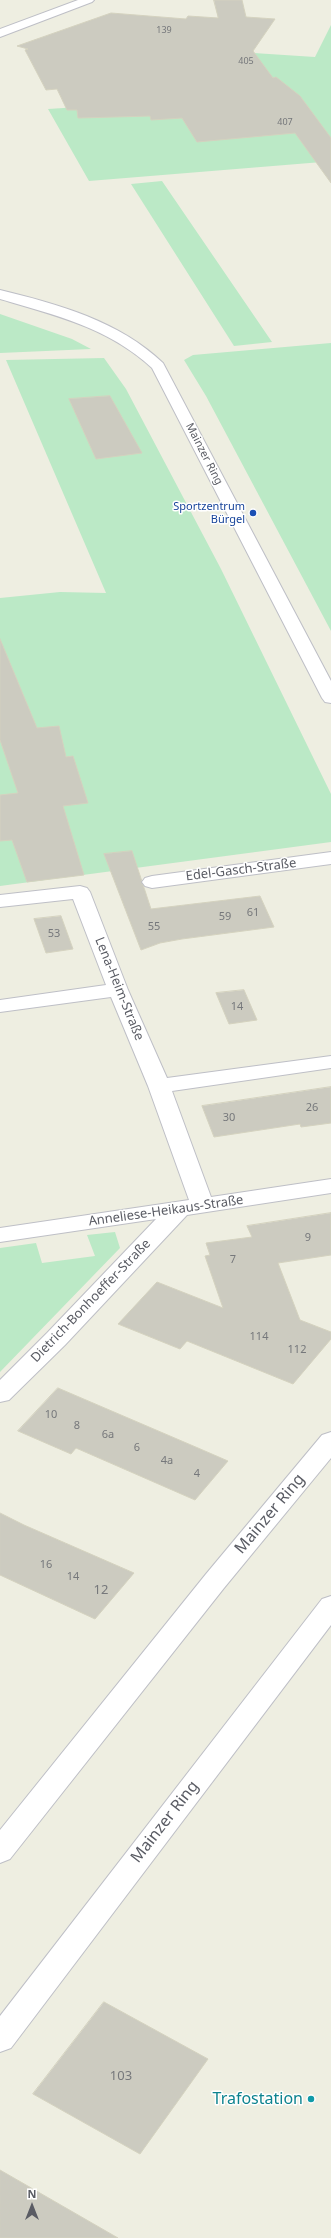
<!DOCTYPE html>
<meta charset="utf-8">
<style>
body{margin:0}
#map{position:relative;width:331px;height:2238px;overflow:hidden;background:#eeeee1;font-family:"Noto Sans",sans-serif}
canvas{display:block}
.north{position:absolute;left:12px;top:2186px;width:40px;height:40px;-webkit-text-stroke:3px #fff;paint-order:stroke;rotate:0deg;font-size:11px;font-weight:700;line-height:16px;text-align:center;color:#5a5c64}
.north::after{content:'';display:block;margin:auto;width:14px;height:18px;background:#5a5c64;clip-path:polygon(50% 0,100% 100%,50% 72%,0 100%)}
</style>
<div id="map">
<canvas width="331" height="2238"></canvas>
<div class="north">N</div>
</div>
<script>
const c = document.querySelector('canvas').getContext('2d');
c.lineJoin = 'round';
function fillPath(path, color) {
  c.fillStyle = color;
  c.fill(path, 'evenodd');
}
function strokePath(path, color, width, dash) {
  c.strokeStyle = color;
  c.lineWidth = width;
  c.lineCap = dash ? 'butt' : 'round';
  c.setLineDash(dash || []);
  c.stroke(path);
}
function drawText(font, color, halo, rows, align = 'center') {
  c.font = font + ' "Noto Sans",sans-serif';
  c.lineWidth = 3;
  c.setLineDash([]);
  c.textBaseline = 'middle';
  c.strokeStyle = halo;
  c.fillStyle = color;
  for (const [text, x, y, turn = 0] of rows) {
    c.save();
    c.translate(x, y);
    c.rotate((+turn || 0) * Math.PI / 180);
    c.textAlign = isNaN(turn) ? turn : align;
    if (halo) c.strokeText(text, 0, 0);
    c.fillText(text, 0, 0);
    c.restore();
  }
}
fillPath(new Path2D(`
 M331,25V173L322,162L89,181L48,109L126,104L85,42L315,57Z
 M162,181L272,342L234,346L131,184Z
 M0,314L72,339L91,349L0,353Z
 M331,343V631L206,396L184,360L193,355Z
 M104,358L126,389L221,569L331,794V842L0,886V598L60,592L106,593L6,360Z
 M115,1232L120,1248L0,1372V1248L36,1243L42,1263L95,1256L87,1235Z`), '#bbe9c6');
const building = new Path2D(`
 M214,0H242L246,17L275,19L253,51L273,78L276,77L300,96L331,138V183L295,133L197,142L182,118L151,120L150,116L78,118L77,110H67L57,89L46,90L25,50L28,49L17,46L111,13L186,19L188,16L218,18Z
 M110,396L142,453L96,459L69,399Z
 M0,639L37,728L59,726L66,757L73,756L88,803L63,806L84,875L27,882L12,840L0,841V795L18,793L0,740Z
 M132,851L151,909L260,896L274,927L182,939L160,943L141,950L104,854Z
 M61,916L73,949L46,953L34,919Z
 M244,990L257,1020L229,1024L216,993Z
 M331,1087V1123L301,1127L300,1124L214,1137L202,1106Z
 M331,1213V1255L278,1263L300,1320L331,1332V1339L293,1384L187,1341L180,1349L118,1324L157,1282L223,1308L205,1256L210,1255L206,1243L252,1237L247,1226Z
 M58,1388L198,1448L228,1461L195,1500L76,1448L71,1454L18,1431Z
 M0,1513L24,1525L134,1573L95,1619L0,1575Z
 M104,2002L208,2059L140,2154L33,2094Z
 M0,2170L118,2238H0Z`);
fillPath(building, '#cccbc0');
strokePath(building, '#d4d2bf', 1);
const minor = new Path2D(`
 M78,0H94L92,2L0,37V29Z
 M0,290C58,304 119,321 163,363L331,681V703L325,702L322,698L152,368C109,328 55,315 0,299Z
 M331,852V864L152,888L145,886L142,882L145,878L152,876Z
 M80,886L87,888L90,892L128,990L167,1078L331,1056V1068L172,1091L211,1197L331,1179V1193L187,1215L65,1345L9,1400L0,1402V1380L47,1333L156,1219L0,1242V1228L189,1200L148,1086L111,997L0,1012V1000L106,985L73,899L0,907V895Z
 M331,1432V1458L224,1588L10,1859L0,1863V1830L206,1574L322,1435Z
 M331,1596V1625L11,2048L0,2052V2016L322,1599Z`);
strokePath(minor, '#bebfc6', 2);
fillPath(minor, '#fff');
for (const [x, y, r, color] of [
 [253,513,4,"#1a4fb4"],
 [311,2099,4,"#0f9aa8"]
]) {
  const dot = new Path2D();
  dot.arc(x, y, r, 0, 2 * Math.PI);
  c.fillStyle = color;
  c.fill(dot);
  strokePath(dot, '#fff', 1.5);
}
drawText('9px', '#76787b', null, [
 ["139",164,30],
 ["405",246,61],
 ["407",285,122]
]);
drawText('11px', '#5a5c64', '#fff', [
 ["Mainzer Ring",204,454,63]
]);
drawText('11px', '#164399', '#fff', [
 ["Sportzentrum",245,507],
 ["Bürgel",245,520]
], 'right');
drawText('11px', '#76787b', null, [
 ["61",253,913],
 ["59",225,917],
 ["55",154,927],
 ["53",54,934],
 ["14",237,1007],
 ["26",312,1108],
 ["30",229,1118],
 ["9",308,1238],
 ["7",233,1260],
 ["114",259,1337],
 ["112",297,1350],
 ["10",51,1415],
 ["8",77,1426],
 ["6a",108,1435],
 ["6",137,1448],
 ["4a",167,1461],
 ["4",197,1474],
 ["16",46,1565],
 ["14",73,1577]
]);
drawText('13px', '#5a5c64', '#fff', [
 ["Edel-Gasch-Straße",241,870,-7],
 ["Lena-Heim-Straße",119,989,68],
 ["Anneliese-Heikaus-Straße",166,1211,-8],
 ["Dietrich-Bonhoeffer-Straße",91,1301,-46]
]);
drawText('13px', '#76787b', null, [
 ["12",101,1590],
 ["103",121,2076]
]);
drawText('16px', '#5a5c64', '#fff', [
 ["Mainzer Ring",270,1514,-50],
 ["Mainzer Ring",165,1822,-52]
]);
drawText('16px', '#0d838f', '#fff', [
 ["Trafostation",303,2099]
], 'right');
</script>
